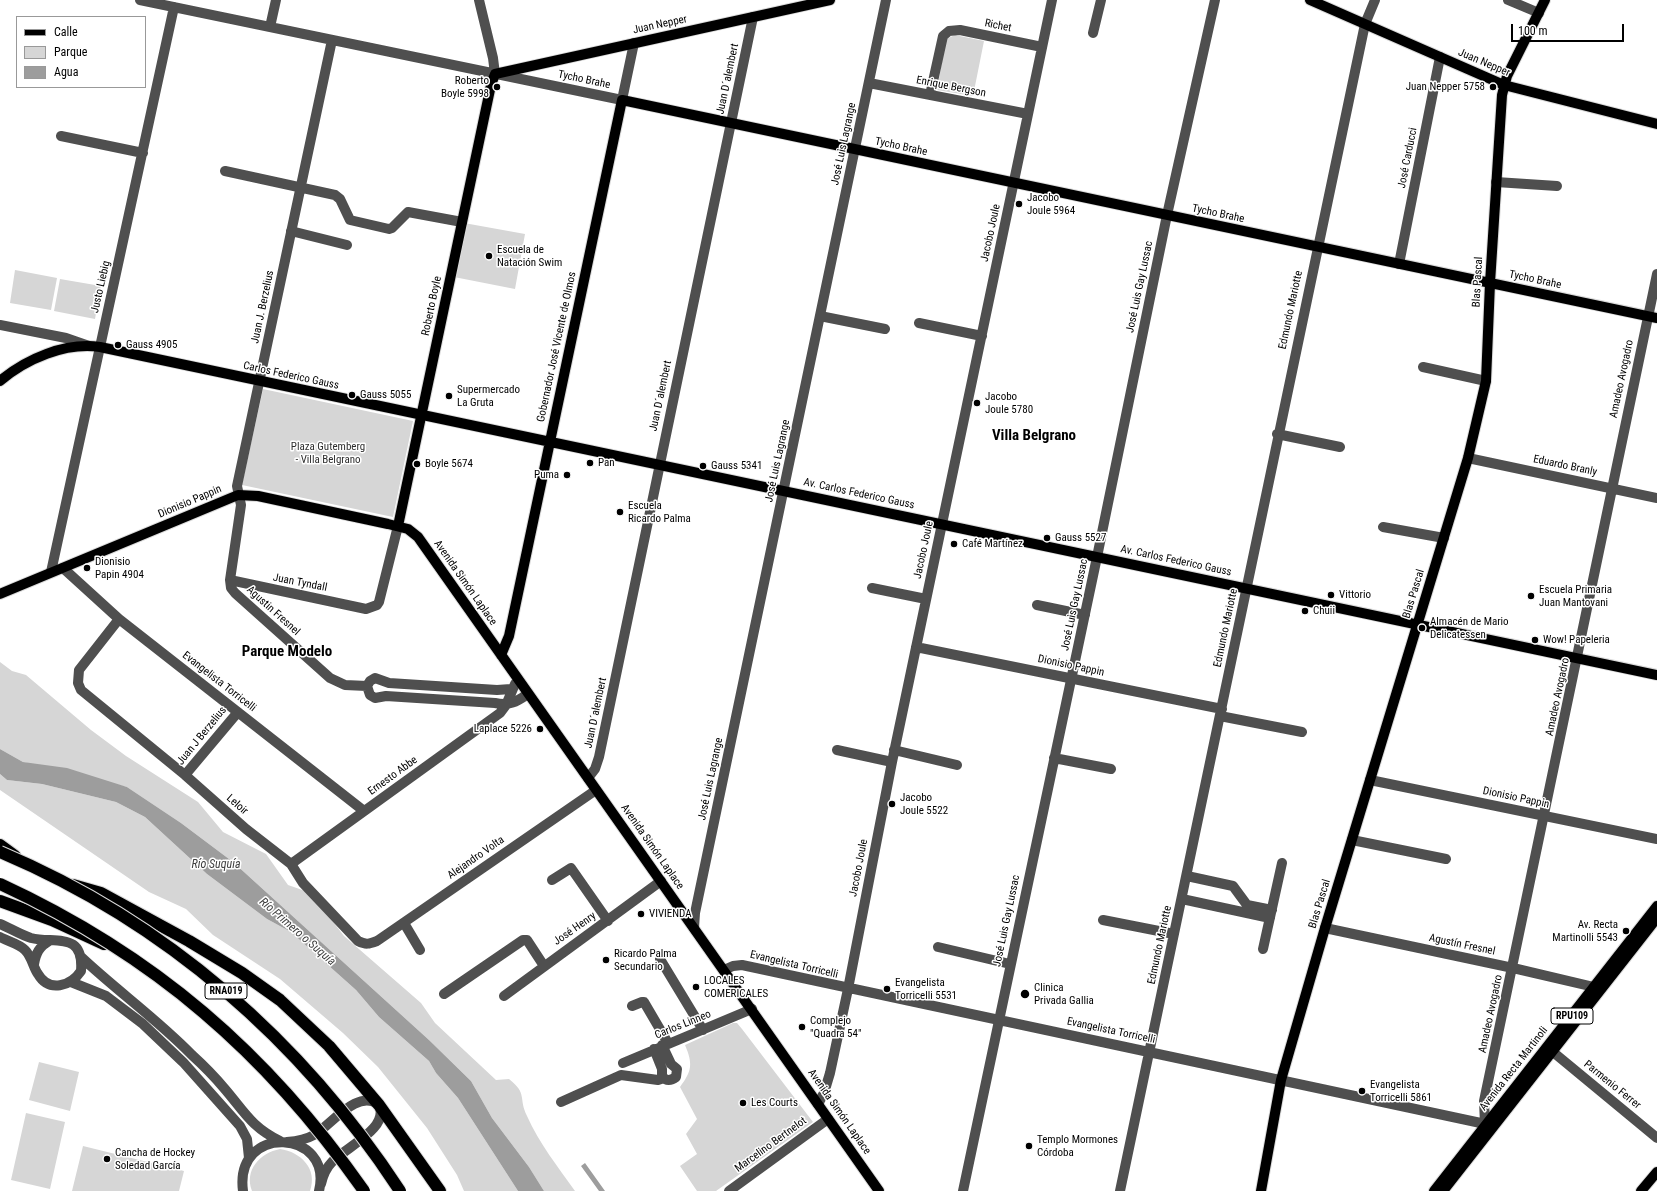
<!DOCTYPE html>
<meta charset="utf-8">
<style>
body{margin:0}
#map{position:relative;width:1657px;height:1191px;overflow:hidden;background:#fff;font-family:"Roboto Condensed",sans-serif}
canvas{display:block}
.legend{position:absolute;left:16px;top:16px;width:130px;height:72px;box-sizing:border-box;background:#fff;border:1px solid #999;margin:0;padding:5px 7px;list-style:none;font-size:12px;color:#000}
.legend li{display:flex;align-items:center;gap:8px;height:20px}
.legend b{width:20px;border:1px solid #999}
.scale{position:absolute;left:1511px;top:24px;width:113px;height:18px;box-sizing:border-box;border:2px solid #000;border-top:0;padding-left:5px;font-size:12px;line-height:14px;white-space:nowrap;color:#000;-webkit-text-stroke:3px #fff;paint-order:stroke}
</style>
<div id="map">
<canvas width="1657" height="1191"></canvas>
<ul class="legend">
<li><b style="height:5px;background:#000"></b>Calle</li>
<li><b style="height:11px;background:#d6d6d6"></b>Parque</li>
<li><b style="height:11px;background:#9d9d9d"></b>Agua</li>
</ul>
<div class="scale">100 m</div>
</div>
<script>
const c = document.querySelector('canvas').getContext('2d');
c.lineJoin = 'round';
function fillPath(path, color) {
  c.fillStyle = color;
  c.fill(path, 'evenodd');
}
function strokePath(path, color, width, dash) {
  c.strokeStyle = color;
  c.lineWidth = width;
  c.lineCap = dash ? 'butt' : 'round';
  c.setLineDash(dash || []);
  c.stroke(path);
}
function drawText(font, color, halo, rows, align = 'center') {
  c.font = font + ' "Roboto Condensed",sans-serif';
  c.lineWidth = 3;
  c.setLineDash([]);
  c.textBaseline = 'middle';
  c.strokeStyle = halo;
  c.fillStyle = color;
  for (const [text, x, y, turn = 0] of rows) {
    c.save();
    c.translate(x, y);
    c.rotate((+turn || 0) * Math.PI / 180);
    c.textAlign = isNaN(turn) ? turn : align;
    if (halo) c.strokeText(text, 0, 0);
    c.fillText(text, 0, 0);
    c.restore();
  }
}
fillPath(new Path2D(`
 M955,35L984,41L973,96L937,90L946,39Z
 M464,223L525,234L515,289L454,277Z
 M15,270L57,278L51,310L10,303Z
 M60,279L101,286L95,319L54,311Z
 M263,389L413,421L393,517L242,485Z
 M0,662L12,671L26,675L91,730L126,756L198,802L223,832L266,854L288,885L311,893L344,936L421,1003L435,1023L496,1080L509,1079C528,1094 518,1098 527,1116C539,1143 558,1167 575,1191H544L529,1167L492,1118L471,1081L429,1040L233,862L181,823L127,787L23,762L0,749Z
 M0,774L7,780L42,784L116,802L145,817L207,874L267,919L291,932L356,990L379,1017L429,1061L436,1073L458,1098L518,1191H464L457,1175L427,1128L378,1067L343,1033L280,979L213,935L186,909L149,892L0,790Z
 M733,1023H737L742,1029L813,1122L716,1191H697L680,1166L697,1154L686,1134L697,1119L680,1087C692,1071 693,1064 685,1045Z
 M39,1062L79,1072L70,1111L29,1100Z
 M26,1113L65,1122L50,1189L11,1180Z
 M83,1146L184,1171L179,1191H72Z
 M280,1149C301,1152 318,1169 310,1191H252C244,1170 260,1153 280,1149Z`), '#d6d6d6');
fillPath(new Path2D(`
 M0,749L23,762L67,768L127,787L181,823L233,862L429,1040L471,1081L492,1118L529,1167L544,1191H518L458,1098L436,1073L429,1061L379,1017L356,990L291,932L267,919L207,874L145,817L116,802L42,784L7,780L0,774Z
 M585,1163L605,1191H599L581,1166Z`), '#9d9d9d');
const major = new Path2D(`
 M1310,0L1504,85L1657,124
 M0,381C26,359 65,342 100,347L1657,675
 M398,526L491,85L495,74L830,0
 M0,594L238,495L258,496L388,524L408,529L418,537L879,1191
 M501,655L509,636L622,100L1657,318
 M1261,1191L1281,1080L1325,928L1468,458L1486,381L1490,283L1502,95L1507,76L1545,0
 M1434,1191L1657,906
 M1443,1191L1657,918
 M1641,1191L1657,1172`);
const highway = new Path2D(`
 M0,845L15,856
 M73,885L101,893L189,941L242,973L280,1000L329,1046L379,1105L440,1191
 M0,901L52,920L104,944`);
strokePath(major, '#dbdbdb', 12);
strokePath(highway, '#dbdbdb', 14);
strokePath(new Path2D(`
 M140,0L622,100L634,43
 M479,0L493,58L495,74
 M1508,0L1539,13
 M270,27L276,0
 M1093,33L1101,0
 M332,40L237,486L241,505L230,580L231,588L235,593L330,678L345,685L367,686
 M869,83L1028,114
 M930,95L943,36L949,31L960,30L1042,47
 M61,136L143,153
 M225,171L335,195L340,199L350,220L389,229L392,228L408,212L462,222
 M1496,182L1557,186
 M291,231L347,245
 M1399,264L1440,57
 M820,316L885,329
 M919,323L982,336
 M0,325L66,338L89,346
 M1423,367L1486,381
 M1277,434L1340,447
 M1468,458L1657,498
 M1383,527L1444,538
 M63,568L119,619L364,811
 M51,572L174,7
 M230,580L366,609L377,605L379,602L398,526
 M872,588L926,599
 M1037,605L1085,615
 M119,619L79,670L78,683L81,690L185,775L246,829L291,864L303,883L358,941C366,945 369,944 377,941L596,790
 M916,647L1222,709
 M511,689L497,690L389,683L375,678L370,681L367,686L370,695L375,698L386,696L495,703C510,706 516,702 528,694
 M1220,716L1302,732
 M837,750L892,762
 M894,750L957,765
 M1054,758L1111,769
 M185,775L238,712
 M588,778L595,769L599,757L753,17
 M1370,780L1657,839
 M1352,840L1446,859
 M291,864L500,713L506,705L515,684
 M1187,876L1233,886L1247,905L1272,910
 M552,880L571,868L608,921
 M1182,899L1270,918
 M1103,920L1174,934
 M404,923L420,950
 M0,924C10,928 21,935 31,938C55,944 84,931 81,971C71,986 49,993 38,974C33,967 32,957 25,950C20,944 7,941 0,937
 M694,928L695,913L886,0
 M1325,928L1513,968L1594,987
 M938,947L1010,964
 M1263,949L1282,863
 M80,956C116,990 157,1019 192,1055C203,1065 214,1076 224,1088C244,1111 251,1127 280,1141
 M660,959L703,1030
 M34,964C36,953 39,947 49,941
 M724,970L733,966L742,965L1490,1125
 M71,982L106,996L143,1024L183,1062L240,1126L247,1139L249,1158
 M444,994L523,940H527L544,966
 M504,996L661,881
 M632,1006L642,1002H644L668,1043
 M654,1049L662,1069V1077C666,1081 671,1081 676,1077L677,1069L671,1064L662,1045
 M1553,1052L1657,1138
 M623,1063L752,1009
 M561,1102L621,1075L658,1080L664,1078
 M818,1104L824,1093L830,1073L848,989L892,762L1052,0
 M1485,1124L1484,1101C1544,826 1597,549 1657,274
 M287,1142C297,1141 305,1140 314,1135C332,1124 358,1088 379,1105C390,1128 346,1147 332,1162C326,1168 323,1175 321,1184
 M243,1191C234,1123 334,1129 319,1191
 M729,1191L828,1119
 M963,1191L1097,557L1167,215L1215,0
 M1120,1191L1365,24L1375,0`), '#4f4f4f', 10);
strokePath(major, '#000', 10);
strokePath(highway, '#000', 12);
const highwayBridge = new Path2D(`
 M0,852C166,922 302,1041 400,1191
 M0,884C154,955 267,1053 364,1191`);
strokePath(highwayBridge, '#dbdbdb', 14, []);
strokePath(highwayBridge, '#000', 12);
for (const [x, y, r, color] of [
 [497,87,4,"#000"],
 [1493,87,4,"#000"],
 [1019,204,4,"#000"],
 [489,256,4,"#000"],
 [118,345,4,"#000"],
 [352,395,4,"#000"],
 [449,396,4,"#000"],
 [977,403,4,"#000"],
 [590,463,4,"#000"],
 [417,464,4,"#000"],
 [703,466,4,"#000"],
 [567,475,4,"#000"],
 [620,512,4,"#000"],
 [1047,538,4,"#000"],
 [954,544,4,"#000"],
 [87,568,4,"#000"],
 [1331,595,4,"#000"],
 [1531,596,4,"#000"],
 [1305,611,4,"#000"],
 [1422,628,4,"#000"],
 [1535,640,4,"#000"],
 [540,729,4,"#000"],
 [892,804,4,"#000"],
 [641,914,4,"#000"],
 [1626,931,4,"#000"],
 [606,960,4,"#000"],
 [696,987,4,"#000"],
 [887,989,4,"#000"],
 [1025,994,5,"#000"],
 [802,1027,4,"#000"],
 [1362,1091,4,"#000"],
 [743,1103,4,"#000"],
 [1029,1146,4,"#000"],
 [107,1159,4,"#000"]
]) {
  const dot = new Path2D();
  dot.arc(x, y, r, 0, 2 * Math.PI);
  c.fillStyle = color;
  c.fill(dot);
  strokePath(dot, '#fff', 1.5);
}
for (const [x, y, w] of [
 [226,991,42],
 [1572,1016,42]
]) {
  const box = new Path2D();
  box.roundRect(x - w / 2, y - 8, w, 16, 3);
  c.fillStyle = '#fff';
  c.fill(box);
  strokePath(box, '#000', 1);
}
drawText('bold 10px', '#000', null, [
 ["RNA019",226,991],
 ["RPU109",1572,1016]
]);
drawText('11px', '#000', '#fff', [
 ["Juan Nepper",660,25,-12],
 ["Richet",998,26,11],
 ["Juan Nepper",1484,63,23],
 ["Juan D´alembert",728,79,-78],
 ["Tycho Brahe",584,80,12],
 ["Enrique Bergson",951,87,11],
 ["José Luis Lagrange",844,144,-78],
 ["Tycho Brahe",901,147,12],
 ["José Carducci",1408,158,-79],
 ["Tycho Brahe",1218,214,12],
 ["Jacobo Joule",991,233,-78],
 ["Tycho Brahe",1535,280,12],
 ["Blas Pascal",1478,282,-87],
 ["Justo Liebig",101,287,-77],
 ["José Luis Gay Lussac",1140,287,-78],
 ["Roberto Boyle",432,306,-78],
 ["Juan J. Berzelius",263,307,-78],
 ["Edmundo Mariotte",1291,310,-78],
 ["Gobernador José Vicente de Olmos",557,347,-78],
 ["Carlos Federico Gauss",291,376,12],
 ["Amadeo Avogadro",1622,379,-78],
 ["Juan D´alembert",661,396,-78],
 ["José Luis Lagrange",778,461,-78],
 ["Eduardo Branly",1565,466,12],
 ["Av. Carlos Federico Gauss",859,494,12],
 ["Dionisio Pappin",190,502,-23],
 ["Jacobo Joule",924,550,-78],
 ["Av. Carlos Federico Gauss",1176,561,12],
 ["Juan Tyndall",300,583,11],
 ["Avenida Simón Laplace",465,583,55],
 ["Blas Pascal",1414,594,-73],
 ["José Luis Gay Lussac",1075,605,-78],
 ["Agustin Fresnel",273,611,42],
 ["Edmundo Mariotte",1226,628,-78],
 ["Dionisio Pappin",1071,666,12],
 ["Evangelista Torricelli",219,682,38],
 ["Amadeo Avogadro",1558,697,-78],
 ["Juan D´alembert",596,713,-78],
 ["Juan J Berzelius",202,736,-51],
 ["Ernesto Abbe",393,776,-36],
 ["José Luis Lagrange",711,779,-78],
 ["Dionisio Pappin",1516,798,12],
 ["Leloir",237,805,41],
 ["Avenida Simón Laplace",652,847,55],
 ["Alejandro Volta",476,858,-35],
 ["Jacobo Joule",859,868,-79],
 ["Blas Pascal",1320,904,-73],
 ["José Luis Gay Lussac",1007,921,-78],
 ["José Henry",575,929,-35],
 ["Edmundo Mariotte",1160,945,-78],
 ["Agustín Fresnel",1462,945,12],
 ["Evangelista Torricelli",794,965,13],
 ["Amadeo Avogadro",1491,1014,-78],
 ["Carlos Linneo",683,1025,-22],
 ["Evangelista Torricelli",1111,1031,12],
 ["Avenida Recta Martinoli",1514,1069,-52],
 ["Parmenio Ferrer",1612,1085,39],
 ["Avenida Simón Laplace",839,1112,55],
 ["Marcelino Bertnelot",771,1145,-36]
]);
drawText('11px', '#000', '#fff', [
 ["Roberto",489,81,"right"],
 ["Boyle 5998",489,94,"right"],
 ["Juan Nepper 5758",1485,87,"right"],
 ["Jacobo",1027,198],
 ["Joule 5964",1027,211],
 ["Escuela de",497,250],
 ["Natación Swim",497,263],
 ["Gauss 4905",126,345],
 ["Supermercado",457,390],
 ["La Gruta",457,403],
 ["Gauss 5055",360,395],
 ["Jacobo",985,397],
 ["Joule 5780",985,410],
 ["Pan",598,463],
 ["Boyle 5674",425,464],
 ["Gauss 5341",711,466],
 ["Puma",559,475,"right"],
 ["Escuela",628,506],
 ["Ricardo Palma",628,519],
 ["Gauss 5527",1055,538],
 ["Café Martínez",962,544],
 ["Dionisio",95,562],
 ["Papin 4904",95,575],
 ["Escuela Primaria",1539,590],
 ["Juan Mantovani",1539,603],
 ["Vittorio",1339,595],
 ["Chuii",1313,611],
 ["Almacén de Mario",1430,622],
 ["Delicatessen",1430,635],
 ["Wow! Papeleria",1543,640],
 ["Laplace 5226",532,729,"right"],
 ["Jacobo",900,798],
 ["Joule 5522",900,811],
 ["VIVIENDA",649,914],
 ["Av. Recta",1618,925,"right"],
 ["Martinolli 5543",1618,938,"right"],
 ["Ricardo Palma",614,954],
 ["Secundario",614,967],
 ["LOCALES",704,981],
 ["COMERICALES",704,994],
 ["Evangelista",895,983],
 ["Torricelli 5531",895,996],
 ["Clinica",1034,988],
 ["Privada Gallia",1034,1001],
 ["Complejo",810,1021],
 ["\"Quadra 54\"",810,1034],
 ["Evangelista",1370,1085],
 ["Torricelli 5861",1370,1098],
 ["Les Courts",751,1103],
 ["Templo Mormones",1037,1140],
 ["Córdoba",1037,1153],
 ["Cancha de Hockey",115,1153],
 ["Soledad García",115,1166]
], 'left');
drawText('11px', '#2d2d2d', '#fff', [
 ["Plaza Gutemberg",328,447],
 ["- Villa Belgrano",328,460]
]);
drawText('italic 12px', '#3e3e3e', '#fff', [
 ["Río Suquía",216,865],
 ["Río Primero o Suquía",297,932,41]
]);
drawText('bold 15px', '#000', '#fff', [
 ["Villa Belgrano",1034,436],
 ["Parque Modelo",287,652]
]);
</script>
